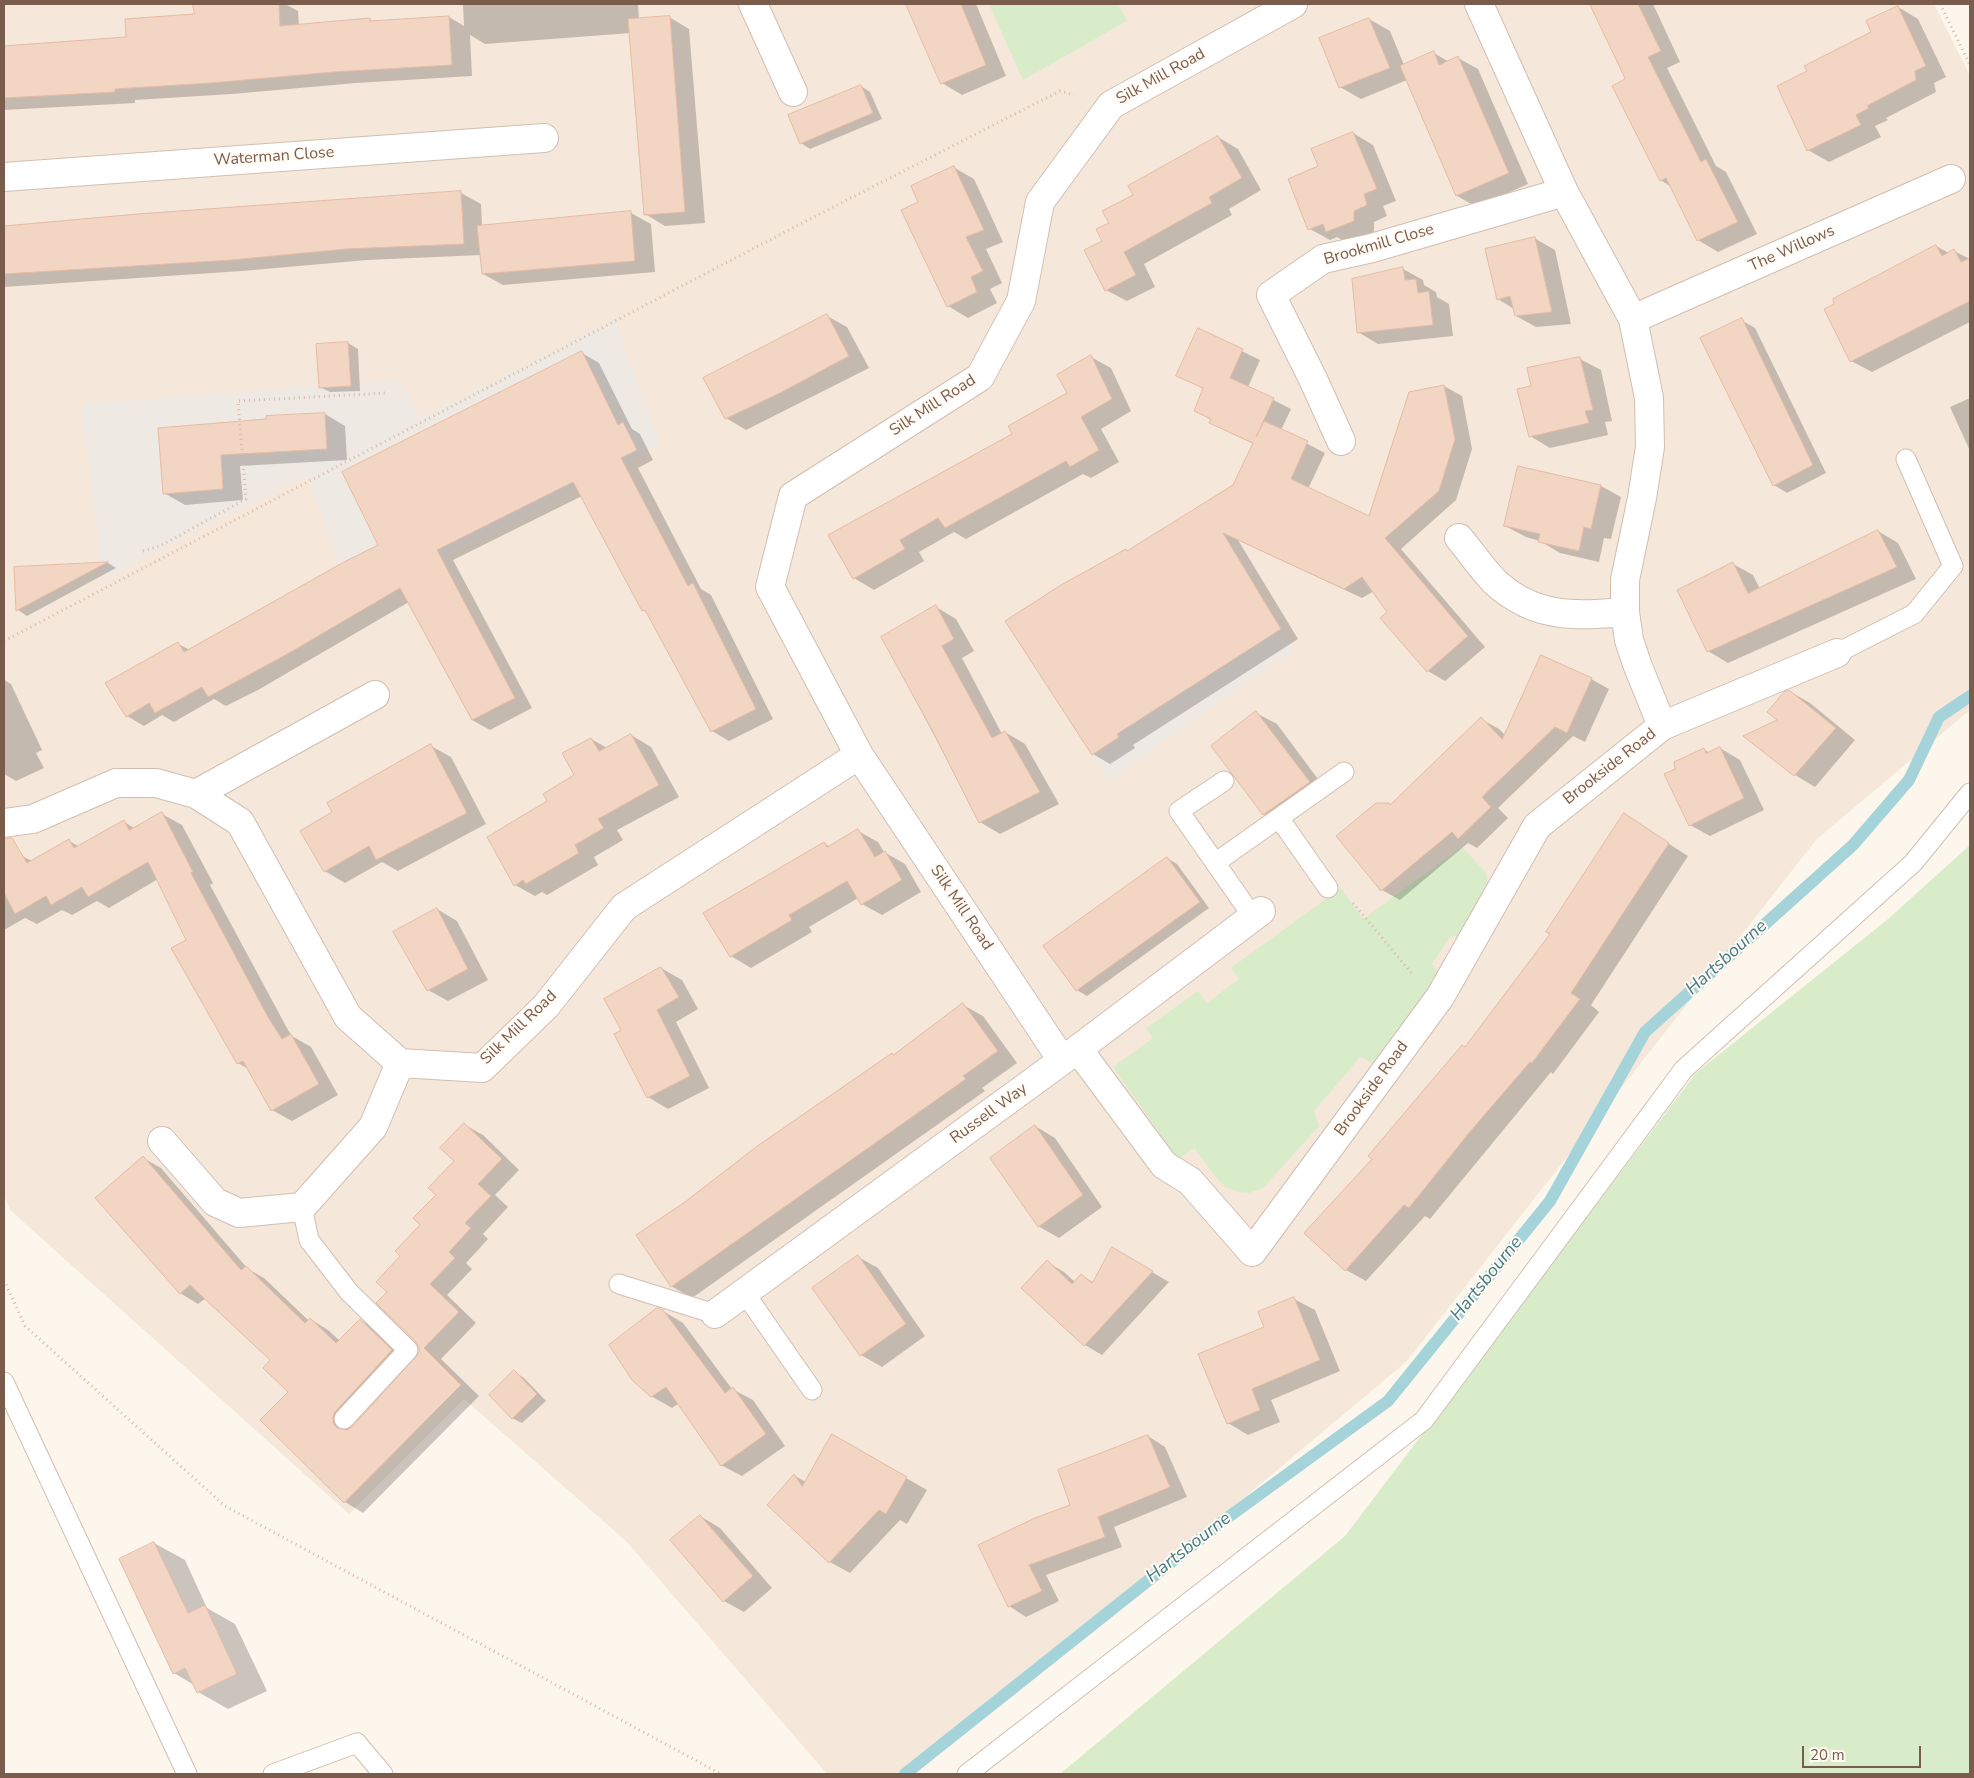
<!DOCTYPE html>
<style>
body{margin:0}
#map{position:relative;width:1974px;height:1778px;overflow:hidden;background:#fdf6ec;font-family:"Nunito Sans",sans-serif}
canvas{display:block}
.frame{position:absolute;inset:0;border:5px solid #7a5c4d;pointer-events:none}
.scale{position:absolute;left:1802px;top:1746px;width:119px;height:22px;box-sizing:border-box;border:2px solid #7a5c4d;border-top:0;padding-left:6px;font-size:15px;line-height:18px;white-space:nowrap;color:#7a5c4d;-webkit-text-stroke:4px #fffaf3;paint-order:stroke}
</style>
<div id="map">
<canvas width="1974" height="1778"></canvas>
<div class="frame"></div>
<div class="scale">20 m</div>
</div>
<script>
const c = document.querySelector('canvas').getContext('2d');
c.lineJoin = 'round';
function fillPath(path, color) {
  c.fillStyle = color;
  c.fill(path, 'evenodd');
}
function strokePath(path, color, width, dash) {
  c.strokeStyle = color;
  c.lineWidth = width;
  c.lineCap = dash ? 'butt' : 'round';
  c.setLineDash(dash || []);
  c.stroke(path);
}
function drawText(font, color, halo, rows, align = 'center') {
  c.font = font + ' "Nunito Sans",sans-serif';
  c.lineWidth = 4;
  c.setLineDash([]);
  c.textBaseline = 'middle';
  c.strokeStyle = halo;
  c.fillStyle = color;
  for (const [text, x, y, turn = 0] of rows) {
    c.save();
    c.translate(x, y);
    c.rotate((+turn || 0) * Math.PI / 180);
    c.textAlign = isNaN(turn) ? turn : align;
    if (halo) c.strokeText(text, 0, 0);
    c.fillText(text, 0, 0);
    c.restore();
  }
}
fillPath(new Path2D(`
 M4,4H1934L1970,76V710L1816,840L1406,1362L915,1774H827L627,1542L464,1399L349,1514L10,1210L4,1195Z`), '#f5e8da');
fillPath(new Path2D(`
 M614,319L660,444L352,603L308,475L104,578L81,404L400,380L420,418Z
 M1205,502L1295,651L1263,671L1108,782L1092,755L1126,549Z`), '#efe9e4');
fillPath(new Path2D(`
 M989,4H1118L1127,21L1023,80Z
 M1970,845V1774H1060L1345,1536L1696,1073L1888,919Z
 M1462,847L1485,872L1489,884L1465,937L1451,936L1432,964L1441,977L1374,1064L1360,1057L1314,1111L1319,1126L1263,1188L1249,1193L1238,1192L1226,1187L1218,1180L1194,1148L1178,1159L1113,1067L1153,1038L1146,1028L1198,991L1207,1003L1239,979L1231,968L1341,888L1363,919Z`), '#d8ecc9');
fillPath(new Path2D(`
 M221,4H285L298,11L299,26L369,19L374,22L449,17L464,26L463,4H638L639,19L669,17L689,29L705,223L665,226L645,214L631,33L485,44L470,35L472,76L356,83L232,94L135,100V103L4,110V47L128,38L195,15V6Z
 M908,4H976L1006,76L962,95L942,83Z
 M1591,4H1653L1680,62L1667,68L1716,166L1726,172L1757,234L1718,252L1698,240L1671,187L1661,180L1627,80Z
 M1898,7L1918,19L1946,77L1934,83L1936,92L1886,118L1888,120L1875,126L1881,137L1829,162L1808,150L1779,86L1809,72L1873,33Z
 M1369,19L1390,31L1404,65L1434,53L1449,62L1458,58L1478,69L1528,184L1477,207L1457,196L1407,80L1361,99L1340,87L1321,39Z
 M861,86L870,92L882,119L810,149L801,143Z
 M1353,133L1373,145L1396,201L1383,206L1387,216L1374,222V232L1347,243L1337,237L1330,240L1310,229L1320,167Z
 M1218,137L1238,149L1261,190L1229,209L1232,215L1144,264L1155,287L1127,301L1106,290L1104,241L1111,224L1135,195Z
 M953,167L974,179L1003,242L986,249L1002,283L990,289L997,303L968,318L948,306L920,202Z
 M461,193L481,204L482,226L631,213L651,224L655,272L503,285L483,274L481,255L367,260L242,271L4,287V227L138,216Z
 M1534,238L1555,250L1571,324L1536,327L1516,316L1514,309L1498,299Z
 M1936,246L1949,253L1954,251L1970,259V322L1872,372L1851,361Z
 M1403,269L1423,280L1424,285L1436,292L1437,297L1449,304L1453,336L1378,344L1358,332Z
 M827,316L847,327L869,368L746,430L726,418Z
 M1741,320L1755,328L1826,473L1787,493L1774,485Z
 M1199,330L1260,360L1248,387L1291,409L1281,430L1325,453L1308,489L1370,518L1444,386L1462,396L1472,449L1456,500L1401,549L1485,647L1445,681L1428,671L1374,591L1362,598L1238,540L1298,639L1133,745L1135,748L1110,764L1093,754L1128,552L1234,485L1254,444L1228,432L1196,410L1204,389L1178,375Z
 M348,343L358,349L360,391L330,392L320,387Z
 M582,353L599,363L632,429L640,434L653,460L638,468L701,589L711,595L773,719L729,741L712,731L649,614L643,610L582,496L453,560L532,708L490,730L472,720L409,602L258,690L226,706L214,699L174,722L162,715L144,726L127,716L178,644L190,650L380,545Z
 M1091,357L1111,368L1131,411L1101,429L1119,462L1091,478L1083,474L966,539L954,532L919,552L924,561L874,590L854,578L1014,435L1069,393Z
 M1580,359L1601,370L1612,421L1605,422L1608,435L1550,448L1530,436L1532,387Z
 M1970,398V451L1950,407Z
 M325,414L345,426L347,460L240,466L243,500L185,505L164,493L159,429Z
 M1519,467L1601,486L1621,497L1611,539L1604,538L1599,562L1560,553L1540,541L1526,537L1505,526Z
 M1878,531L1898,543L1916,579L1728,663L1708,651L1733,564L1753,575L1760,589Z
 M108,563L116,568L27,616L18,610L15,568Z
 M936,607L956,619L974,651L962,658L1002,734L1005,732L1025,744L1059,804L1000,834L980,822L882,637Z
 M1591,679L1609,689L1585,742L1573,736L1498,808L1508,818L1477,848L1468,843L1400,900L1382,890L1391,806L1481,719L1499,729L1505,735Z
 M4,680L11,684L42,750L36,753L44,768L16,781L4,774Z
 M1789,691L1810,703L1855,740L1815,787L1795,775L1779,720Z
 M1256,713L1277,724L1329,794L1284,826L1264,814Z
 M631,735L651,747L679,797L617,830L623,840L594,857L598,865L547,895L542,892L535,896L515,885L549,801L575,775L591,739L607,748Z
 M431,746L451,757L486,824L398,871L382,862L345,883L325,871L334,812Z
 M1720,748L1740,760L1764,810L1710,836L1690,825L1676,770L1703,749L1710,753Z
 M162,814L182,825L213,883L210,885L288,1030L292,1036L311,1047L338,1095L292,1121L272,1110L250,1070L238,1063L187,940L158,879L109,908L97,901L72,915L62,910L37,924L25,918L4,930V866L22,856L32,861L69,841L80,847L124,822L134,828Z
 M1624,815L1688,856L1591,1005L1599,1012L1553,1074L1551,1072L1430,1219L1425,1216L1366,1281L1346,1270L1374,1159L1466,1048L1552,934Z
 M858,831L878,842L884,852L905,864L921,892L882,915L862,904L858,898L809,927L812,932L751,968L731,956L705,914L824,843L830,847Z
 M1167,858L1177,864L1209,908L1087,996L1077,990L1045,946Z
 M437,909L457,921L488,980L448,1001L428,990Z
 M661,968L682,980L698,1009L676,1022L709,1088L668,1109L648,1097L623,1030Z
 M963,1005L983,1016L1017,1063L982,1088L985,1091L692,1298L671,1286Z
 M465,1125L483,1135L519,1170L495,1195L508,1207L483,1234L488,1239L466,1263L472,1269L447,1295L476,1323L441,1359L479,1396L363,1513L345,1502L262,1420L290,1392L271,1360L206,1298L198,1304L180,1293L143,1158L161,1168L248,1269L264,1278L309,1321L310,1319L328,1330L340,1341L360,1320L379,1331L411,1363L420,1354V1347L388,1292L402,1256L438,1195L455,1161ZM409,1362L411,1364L349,1431L353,1422Z
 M1035,1126L1055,1138L1102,1207L1059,1238L1038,1226Z
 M1112,1249L1169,1282L1102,1355L1085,1345L1023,1288L1047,1262L1064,1272L1075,1282L1081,1276L1093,1282Z
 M858,1257L878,1268L925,1336L882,1367L861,1355L814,1288Z
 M1294,1299L1315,1310L1340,1371L1271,1400L1280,1422L1248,1435L1228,1423L1265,1328Z
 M663,1311L683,1323L732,1389L753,1400L785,1446L742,1476L721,1465L679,1403L672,1408L651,1396Z
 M515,1372L524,1378L546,1401L522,1423L512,1418Z
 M832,1436L927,1490L907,1524L900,1520L850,1573L830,1562L795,1476L806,1482Z
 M1148,1436L1165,1447L1187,1497L1114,1527L1122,1547L1046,1575L1059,1601L1026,1617L1009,1606L980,1545L1072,1506Z
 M700,1516L720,1528L772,1588L744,1612L724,1601Z
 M154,1543L185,1560L207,1608L235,1624L267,1691L228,1709L198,1692L194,1685L174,1673Z`), '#0003');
strokePath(new Path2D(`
 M905,1774L1223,1521L1388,1401L1550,1201L1645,1032L1853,845L1909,780L1939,717L1970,696`), '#a5d3da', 12);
const building = new Path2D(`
 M193,4H279L280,26L370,18V21L449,16L452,65L334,72L211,83L115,89V92L4,98V46L126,37L125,19L194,14Z
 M906,4H961L986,65L941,84Z
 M1590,4H1638L1661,51L1648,57L1701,162L1706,159L1738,222L1697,241L1666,178L1660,181L1612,86L1625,79Z
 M1898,6L1926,66L1915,71L1916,80L1867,106L1869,108L1856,115L1861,125L1807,151L1777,86L1807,71L1804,66L1871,32L1866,21Z
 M670,16L685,212L644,215L628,19Z
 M1369,18L1390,68L1339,88L1319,38Z
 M1434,51L1439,65L1458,56L1509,173L1456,196L1400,66Z
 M861,85L873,113L800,144L788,115Z
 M1353,132L1377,189L1364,194L1367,205L1354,211V221L1326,232L1323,224L1308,230L1288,179L1318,166L1311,149Z
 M1218,136L1242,178L1209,197L1212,203L1124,252L1136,275L1105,291L1084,250L1102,241L1096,229L1109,223L1102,211L1133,195L1128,186Z
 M954,166L984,230L966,237L983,271L971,277L977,292L947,307L901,210L918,202L911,186Z
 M461,191L464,244L346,249L232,260L4,274V226L138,214Z
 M631,211L635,261L482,274L477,226Z
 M1535,237L1552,312L1515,316L1510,296L1497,300L1485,249Z
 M1936,245L1942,256L1954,249L1961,262L1970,258V301L1850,362L1824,309L1834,304L1833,299Z
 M1403,267L1405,280L1416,279L1418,293L1429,291L1433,325L1357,333L1352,279Z
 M827,314L849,356L780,393L725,419L703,378Z
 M1742,318L1813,465L1773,486L1700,338Z
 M1198,328L1243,349L1230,378L1274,398L1256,437L1264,421L1308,441L1291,479L1369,516L1409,392L1444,385L1455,439L1439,491L1385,538L1468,636L1427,672L1380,618L1387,612L1362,577L1344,589L1223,533L1281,629L1117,734L1119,737L1092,755L1005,621L1061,585L1126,549L1127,551L1233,485L1253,443L1209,423L1211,419L1194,411L1203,388L1176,376Z
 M348,342L351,386L319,388L316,344Z
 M582,351L618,425L623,422L637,450L621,458L688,586L693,583L756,709L711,732L645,610L642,611L573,482L437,550L515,698L472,720L400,588L291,652L208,697L202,687L155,713L149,703L126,717L105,683L178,642L184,652L344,562L378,545L342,472Z
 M1091,355L1112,399L1081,417L1099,450L1070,467L1066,461L945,528L938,518L900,540L905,549L853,579L828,535L1012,434L1008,426L1067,393L1057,375Z
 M1580,357L1593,410L1585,411L1589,423L1529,437L1517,389L1531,386L1527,368Z
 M325,413L327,449L221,455L223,489L163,494L158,428L266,419V416Z
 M1518,466L1601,485L1591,529L1584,527L1579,551L1538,542L1540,534L1504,526Z
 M1878,530L1897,567L1707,652L1677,590L1733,562L1748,593Z
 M108,562L16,611L14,567Z
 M936,605L954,639L942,646L992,738L1005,731L1040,792L979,823L932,730L881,637Z
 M1541,655L1592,678L1567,733L1555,727L1482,797L1491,807L1458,839L1452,832L1381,891L1336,836L1376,803H1389L1390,805L1481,717L1502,739Z
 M1789,690L1836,728L1794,776L1743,736L1777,720L1767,712L1784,692Z
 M1256,711L1310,782L1263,815L1211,746Z
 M631,734L659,785L598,819L604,828L575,845L579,853L526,884L523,880L514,886L487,837L547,801L543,794L574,775L562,753L591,738L599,751Z
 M431,744L467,813L376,860L369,846L324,872L300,831L332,812L327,803Z
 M1720,747L1744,798L1689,826L1664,774L1675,769L1674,762L1704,748L1706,753Z
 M162,812L193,872L191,873L268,1017L282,1039L291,1034L319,1084L271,1111L243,1061L237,1064L171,948L186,940L148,862L88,897L82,887L51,905L46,896L15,914L4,893V838H12L27,863L69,839L74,848L124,820L129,830Z
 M1624,813L1669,843L1571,993L1580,999L1532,1063L1530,1062L1469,1133L1409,1208L1404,1205L1345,1271L1304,1233L1372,1159L1368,1156L1434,1078L1462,1045L1465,1047L1550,934L1546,932Z
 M858,829L875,857L885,851L902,880L861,905L847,881L789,915L792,920L730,957L703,913L824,842L827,847Z
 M1167,857L1200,902L1076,991L1043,946Z
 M437,908L468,969L427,991L393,932Z
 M661,967L679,997L657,1010L690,1076L647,1098L614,1034L621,1030L604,999Z
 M963,1003L998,1051L963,1076L966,1079L671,1287L636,1235L685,1202L756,1147L892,1053L893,1055Z
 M464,1123L502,1159L478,1184L491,1196L465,1223L471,1228L449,1252L455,1258L430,1284L459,1312L424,1348L461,1385L344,1503L260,1420L288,1392L263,1368L270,1360L190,1285L180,1294L95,1198L143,1156L241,1270L246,1266L305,1323L310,1318L336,1343L360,1319L392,1350L335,1412L333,1417V1423L337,1428L347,1430L352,1427L419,1353V1347L416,1342L376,1303L387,1292L376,1282L400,1256L395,1251L420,1225L413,1218L436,1195L428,1188L454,1161L440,1148Z
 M1035,1125L1083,1195L1038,1227L990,1158Z
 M1112,1247L1153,1271L1084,1346L1021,1288L1047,1260L1072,1284L1081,1274L1092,1283Z
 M858,1255L906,1324L860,1356L812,1288Z
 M1294,1297L1320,1360L1252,1389L1260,1410L1227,1424L1198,1354L1264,1327L1258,1312Z
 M657,1308L663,1310L725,1393L733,1387L766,1434L721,1466L666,1387L651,1397L632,1380L609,1345Z
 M514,1370L537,1394L512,1419L489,1395Z
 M832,1434L907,1477L886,1514L879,1510L829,1563L767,1505L794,1474L802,1486Z
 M1148,1435L1170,1487L1098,1517L1105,1537L1029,1565L1042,1591L1008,1607L978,1545L1035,1518L1070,1505L1058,1470Z
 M700,1515L753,1576L723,1602L670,1540Z
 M154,1542L188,1613L205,1605L237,1674L197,1693L185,1668L173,1674L119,1559Z`);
fillPath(building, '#f3d5c3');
strokePath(building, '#e6bba3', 1);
const lane = new Path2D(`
 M1837,653L1914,614L1953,566L1906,459
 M1224,781L1179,811L1253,917
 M1279,818L1328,888
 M1215,863L1344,772
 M302,1207L309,1240L349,1292L408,1350L344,1419
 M619,1284L715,1314
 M744,1292L812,1390
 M4,1382L187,1774
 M273,1774L357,1743L383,1774
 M967,1774L1424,1420L1684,1069L1913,863L1970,793`);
const street = new Path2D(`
 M753,4L793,92
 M1479,4L1564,192L1633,319L1649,398L1650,447L1642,498L1625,580V612L1629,640L1637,664L1662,726
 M4,177L544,138
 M1633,319L1951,179
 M1341,441L1313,379L1271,295L1323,259L1372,248L1564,192
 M1459,538C1471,552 1482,569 1495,582C1535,619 1576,616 1625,612
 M196,794L375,695
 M4,823L33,819L116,783H156L196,794L240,822L348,1017L400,1063L482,1068L546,1006L624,907L859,755
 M1078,1049L1164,1165L1190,1181L1252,1252L1440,997L1537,826L1662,726L1837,653
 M1062,1060L859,755L770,587L793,496L980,377L1021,301L1040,202L1111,105L1293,4
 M162,1141L215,1202L239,1213L302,1207L373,1127L400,1063
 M715,1314L1078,1049L1261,911`);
strokePath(lane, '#d1beb0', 21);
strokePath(street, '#d1beb0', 30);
strokePath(new Path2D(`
 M1940,4L1970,65
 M143,551L160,546L246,499L238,401L386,393
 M4,641L806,221L1060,91L1074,95
 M1353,903L1413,975
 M4,1280L25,1326L225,1506L721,1774`), '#d9b8a5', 3, [1, 4]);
strokePath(lane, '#fff', 19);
strokePath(street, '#fff', 28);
drawText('16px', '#7a5c4d', '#fffaf3', [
 ["Silk Mill Road",1161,77,-29],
 ["Waterman Close",274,157,-4],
 ["Brookmill Close",1379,245,-16],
 ["The Willows",1792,249,-24],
 ["Silk Mill Road",933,406,-33],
 ["Brookside Road",1610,767,-38],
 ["Silk Mill Road",961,908,56],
 ["Silk Mill Road",519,1028,-44],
 ["Brookside Road",1372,1089,-54],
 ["Russell Way",989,1114,-36]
]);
drawText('italic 18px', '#437c86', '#fffaf3', [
 ["Hartsbourne",1727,958,-42],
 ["Hartsbourne",1487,1279,-51],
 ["Hartsbourne",1189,1548,-38]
]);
</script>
